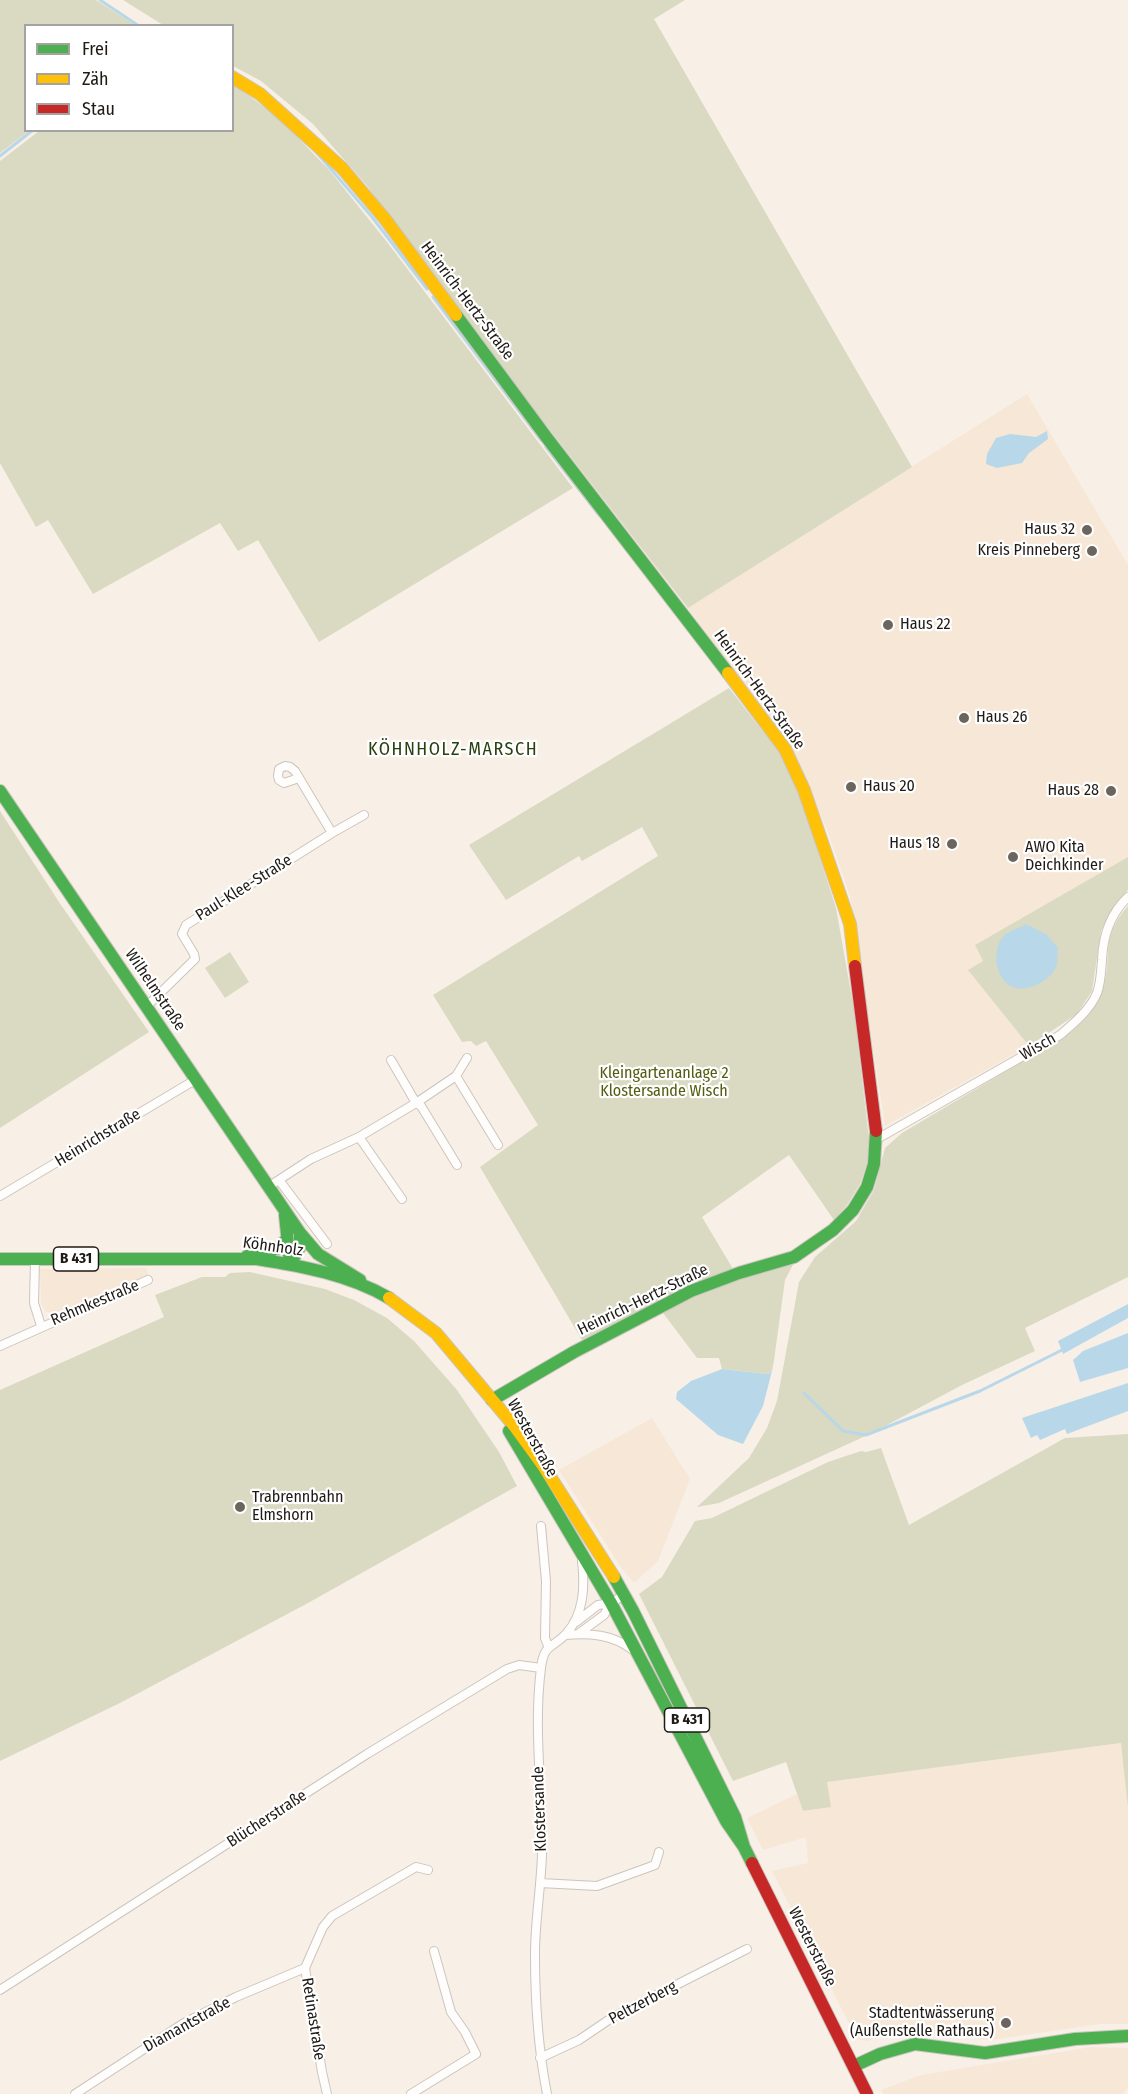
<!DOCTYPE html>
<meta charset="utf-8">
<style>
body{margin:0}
#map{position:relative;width:1128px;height:2094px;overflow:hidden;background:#f8f0e7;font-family:"Fira Sans Condensed",sans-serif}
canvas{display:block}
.legend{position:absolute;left:24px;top:24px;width:210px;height:108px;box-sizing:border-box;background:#fff;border:2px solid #a5a3a1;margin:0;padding:8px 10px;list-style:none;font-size:18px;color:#1f1a15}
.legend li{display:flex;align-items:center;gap:12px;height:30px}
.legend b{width:30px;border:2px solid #a5a3a1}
</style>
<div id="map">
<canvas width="1128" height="2094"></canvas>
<ul class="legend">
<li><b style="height:8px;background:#4caf50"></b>Frei</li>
<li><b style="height:8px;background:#ffc107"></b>Zäh</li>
<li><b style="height:8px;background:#c62828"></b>Stau</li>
</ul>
</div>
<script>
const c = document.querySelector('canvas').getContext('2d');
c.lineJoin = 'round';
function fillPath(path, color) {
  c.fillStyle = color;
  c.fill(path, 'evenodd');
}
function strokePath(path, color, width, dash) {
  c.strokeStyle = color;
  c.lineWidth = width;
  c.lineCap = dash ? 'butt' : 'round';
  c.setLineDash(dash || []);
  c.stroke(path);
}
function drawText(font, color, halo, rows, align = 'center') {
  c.font = font + ' "Fira Sans Condensed",sans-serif';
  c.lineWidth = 4.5;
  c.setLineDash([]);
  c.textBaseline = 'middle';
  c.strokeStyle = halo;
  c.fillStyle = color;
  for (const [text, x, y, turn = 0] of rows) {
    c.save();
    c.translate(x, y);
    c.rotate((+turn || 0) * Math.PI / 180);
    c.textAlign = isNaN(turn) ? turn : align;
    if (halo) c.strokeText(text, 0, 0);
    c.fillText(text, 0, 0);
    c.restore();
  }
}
fillPath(new Path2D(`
 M1027,394L1128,565V857L975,945L983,961L968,970L1029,1046L885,1126L850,896L828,832L789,747L688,608Z
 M146,1268L149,1276L58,1317L45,1311L41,1303L40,1269Z
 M652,1418L690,1479L658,1561L634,1583L620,1566L559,1470Z
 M1122,1743L1128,1808V2024H1099L991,2040L906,2031L867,2041L857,2039L772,1871L808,1863L806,1837L763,1850L747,1818L797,1794L803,1811L830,1807L827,1782Z
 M1091,2047L1128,2048V2086L1123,2094H883L881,2090L921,2075Z`), '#f6e7d7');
fillPath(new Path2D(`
 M0,0H96L135,25L26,26V130L29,131L0,153Z
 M123,0H685L654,19L912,467L688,608L442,291L368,187L313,124L261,81L233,66L232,26L163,25Z
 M233,83L283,122L330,171L387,242L573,488L319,642L258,540L238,551L220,523L93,594L48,520L36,527L0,463V161L39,131L232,130Z
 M729,688L779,752L799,792L836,908L854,1010L869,1139L867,1163L860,1184L847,1205L834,1220L789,1155L702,1217L733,1269L694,1284L582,1340L480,1167L538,1125L486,1041L476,1046L471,1041L462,1042L433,995L658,856L642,827L582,861L579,856L506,900L469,845Z
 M0,811L59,902L149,1032L0,1128Z
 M1128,857V890L1115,904L1101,931L1092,991L1077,1014L1029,1046L968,970L983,961L975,945Z
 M1128,906V1277L1025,1328L1035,1351L962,1385L872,1433L719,1503L697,1507L749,1458L767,1428L777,1401L799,1282L815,1257L856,1221L874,1190L885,1148L902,1133L1065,1036C1079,1023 1094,1011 1101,993C1115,958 1097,940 1128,906Z
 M230,952L249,982L225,998L205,968Z
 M798,1255L785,1280L774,1360L772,1371L768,1374L722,1369L719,1358H697L663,1313L695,1294Z
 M250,1272L325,1289L354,1300L387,1318L414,1341L457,1390L499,1452L517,1486L308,1603L120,1703L0,1761V1390L164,1317L155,1295L202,1277H225L230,1273Z
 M1128,1434V1808L1121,1743L827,1782L831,1807L803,1811L786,1762L733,1781L639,1594L662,1577L695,1521L712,1518L828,1462L861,1451L866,1452L881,1448L909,1525L1065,1438Z`), '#dad9c2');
fillPath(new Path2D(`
 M1047,431L1048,439L1029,453L1022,463L997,468L986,464L987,454L996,438L1010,434L1036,437Z
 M1026,924L1046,934L1058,948C1057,953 1058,962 1056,967C1050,982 1023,995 1009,985C994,975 992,946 1005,935C1010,930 1020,928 1026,924Z
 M1128,1304V1318L1063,1354L1058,1341Z
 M1128,1333V1368L1080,1382L1073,1360L1083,1351Z
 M722,1369L768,1374L772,1371L763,1406L743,1444L718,1435L676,1399L677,1392L691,1381Z
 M1128,1383V1411L1067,1434L1065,1429L1040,1440L1037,1435L1031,1438L1022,1418Z`), '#b8d8e9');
strokePath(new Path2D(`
 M100,0L139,26
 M317,153L372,217L427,289
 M0,156L33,130
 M433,297L541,440
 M546,447L599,515
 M804,1393L843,1431L866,1435L980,1391L1062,1350`), '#b8d8e9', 3);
const street = new Path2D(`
 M299,778L284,783L279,780L278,776L279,769L285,766L290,767L295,771L332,833
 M146,1007L195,959L194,954L182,934L186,925L332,833L364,815
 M391,1060L416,1103L421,1106L457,1165
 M456,1076L498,1145
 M359,1137L402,1199
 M877,1139L1060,1035C1074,1023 1090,1010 1097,993C1101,982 1101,971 1102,960C1103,935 1110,914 1128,897
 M279,1180L327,1244
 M268,1187L311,1159L359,1137L416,1103L456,1076L467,1058
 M0,1196L195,1080
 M35,1259L34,1303L41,1326
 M0,1346L148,1280
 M541,1526L546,1581L545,1638L548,1646
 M576,1622L598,1605L611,1603L624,1595
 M578,1634L604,1615L611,1603
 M565,1635C590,1633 612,1634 633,1650
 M540,1883L597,1886L655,1865L659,1852
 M0,1990L367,1754L507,1669L519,1665L541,1668
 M540,2058L579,2040L613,2017L747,1949
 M75,2094L184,2023L236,1997L305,1968
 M327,2094L322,2072L305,1968L323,1927L332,1916L416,1867L428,1870
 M411,2094L476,2054L465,2032L451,2012L434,1951
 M547,2094C538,2048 535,2001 535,1954C535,1921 541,1888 542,1854C543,1792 533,1730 541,1668C544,1643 552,1649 566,1634C584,1614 585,1587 582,1561`);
const fast = new Path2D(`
 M456,315L547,438L728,673
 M0,791L300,1233L318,1254L360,1280
 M285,1215L290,1264
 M247,1256L277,1249L286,1240
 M0,1259H257C302,1266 350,1275 389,1298
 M290,1264L300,1247V1233
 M492,1400L574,1352L691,1291L739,1273L794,1257L833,1230L853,1210L867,1187L874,1164L876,1131
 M509,1431L611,1603L726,1821L744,1847L752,1863
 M614,1577L633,1611L735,1817L744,1847
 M854,2066L880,2054L915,2044L985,2053L1075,2039L1128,2036`);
const slow = new Path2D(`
 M232,77L260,94L342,168L385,219L456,315
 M728,673L785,749L804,790L850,924L855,966
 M389,1298L436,1333L515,1427L544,1467L614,1577`);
const jam = new Path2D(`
 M855,966L876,1131
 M752,1863L867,2094`);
strokePath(street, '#cac5be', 10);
strokePath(fast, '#cac5be', 14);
strokePath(slow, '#cac5be', 14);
strokePath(jam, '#cac5be', 14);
strokePath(street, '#fefdfb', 8);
strokePath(fast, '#4caf50', 12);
strokePath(slow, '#ffc107', 12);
strokePath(jam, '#c62828', 12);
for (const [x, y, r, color] of [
 [1087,530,6,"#6b655e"],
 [1092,551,6,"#6b655e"],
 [888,625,6,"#6b655e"],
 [964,718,6,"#6b655e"],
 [851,787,6,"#6b655e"],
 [1111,791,6,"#6b655e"],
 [952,844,6,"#6b655e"],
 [1013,857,6,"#6b655e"],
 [240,1507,6,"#6b655e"],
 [1006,2023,6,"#6b655e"]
]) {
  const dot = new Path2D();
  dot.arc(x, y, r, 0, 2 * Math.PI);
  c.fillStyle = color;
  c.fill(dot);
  strokePath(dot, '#fff', 2);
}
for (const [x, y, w] of [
 [76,1259,45],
 [687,1720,45]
]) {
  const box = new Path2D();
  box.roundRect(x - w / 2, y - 12, w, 24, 4.5);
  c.fillStyle = '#fff';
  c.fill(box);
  strokePath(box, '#1f1a15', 1.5);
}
drawText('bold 15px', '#1f1a15', null, [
 ["B 431",76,1259],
 ["B 431",687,1720]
]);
drawText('16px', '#1f1a15', '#fff', [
 ["Heinrich-Hertz-Straße",467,301,53],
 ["Heinrich-Hertz-Straße",759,690,54],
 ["Paul-Klee-Straße",244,888,-32],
 ["Wilhelmstraße",155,990,56],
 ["Wisch",1038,1047,-30],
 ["Heinrichstraße",98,1138,-31],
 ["Köhnholz",273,1247,8],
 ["Heinrich-Hertz-Straße",643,1300,-26],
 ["Rehmkestraße",95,1303,-23],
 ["Westerstraße",532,1438,61],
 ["Klostersande",540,1809,-92],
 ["Blücherstraße",267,1819,-33],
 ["Westerstraße",812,1947,63],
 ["Peltzerberg",643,2003,-28],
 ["Retinastraße",313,2019,81],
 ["Diamantstraße",187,2025,-29]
]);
drawText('16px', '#1f1a15', '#fff', [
 ["Haus 32",1075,530],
 ["Kreis Pinneberg",1080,551],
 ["Haus 22",900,625,"left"],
 ["Haus 26",976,718,"left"],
 ["Haus 20",863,787,"left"],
 ["Haus 28",1099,791],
 ["Haus 18",940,844],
 ["AWO Kita",1025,848,"left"],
 ["Deichkinder",1025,866,"left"],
 ["Trabrennbahn",252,1498,"left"],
 ["Elmshorn",252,1516,"left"],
 ["Stadtentwässerung",994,2014],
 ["(Außenstelle Rathaus)",994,2032]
], 'right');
drawText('16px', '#545c10', '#fff', [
 ["Kleingartenanlage 2",664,1074],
 ["Klostersande Wisch",664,1092]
]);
c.letterSpacing = '1.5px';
drawText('18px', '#28410f', '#fff', [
 ["KÖHNHOLZ-MARSCH",453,750]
]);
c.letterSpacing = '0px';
</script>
